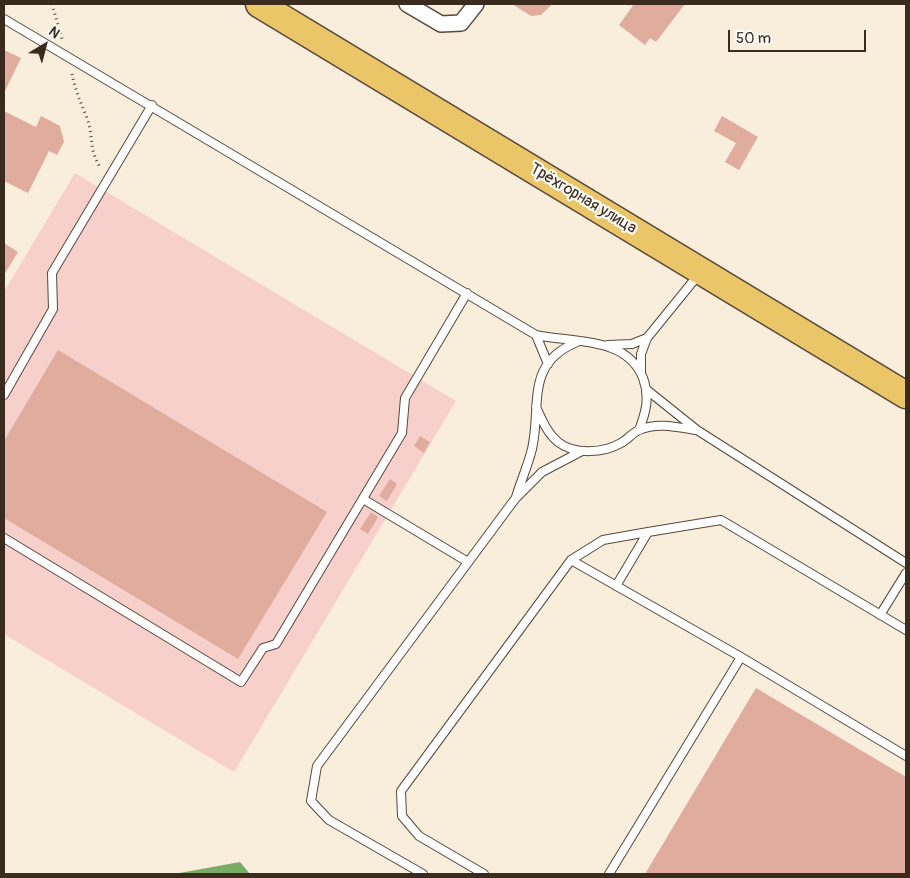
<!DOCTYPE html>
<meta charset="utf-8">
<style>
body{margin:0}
#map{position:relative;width:910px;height:878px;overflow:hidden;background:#f9eddc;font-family:Pangolin,sans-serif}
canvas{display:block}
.frame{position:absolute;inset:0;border:5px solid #3b2a1e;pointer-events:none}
.north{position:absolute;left:20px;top:20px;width:50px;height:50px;-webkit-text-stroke:4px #fdfcf7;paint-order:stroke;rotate:37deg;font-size:14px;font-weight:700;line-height:20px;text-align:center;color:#3b2a1e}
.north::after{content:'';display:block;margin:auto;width:18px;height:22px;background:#3b2a1e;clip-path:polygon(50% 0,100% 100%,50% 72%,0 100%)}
.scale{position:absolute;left:728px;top:30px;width:138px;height:22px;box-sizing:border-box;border:2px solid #3b2a1e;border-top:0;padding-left:6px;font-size:15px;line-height:18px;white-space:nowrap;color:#3b2a1e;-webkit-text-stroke:4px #fdfcf7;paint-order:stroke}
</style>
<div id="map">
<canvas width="910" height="878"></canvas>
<div class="frame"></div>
<div class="north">N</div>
<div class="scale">50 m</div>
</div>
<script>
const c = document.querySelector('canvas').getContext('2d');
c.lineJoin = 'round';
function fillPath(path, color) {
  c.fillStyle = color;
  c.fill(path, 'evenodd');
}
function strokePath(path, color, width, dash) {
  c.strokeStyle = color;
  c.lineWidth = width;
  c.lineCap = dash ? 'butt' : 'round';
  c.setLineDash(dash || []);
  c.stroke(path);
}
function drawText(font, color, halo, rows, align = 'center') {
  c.font = font + ' Pangolin,sans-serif';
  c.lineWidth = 4.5;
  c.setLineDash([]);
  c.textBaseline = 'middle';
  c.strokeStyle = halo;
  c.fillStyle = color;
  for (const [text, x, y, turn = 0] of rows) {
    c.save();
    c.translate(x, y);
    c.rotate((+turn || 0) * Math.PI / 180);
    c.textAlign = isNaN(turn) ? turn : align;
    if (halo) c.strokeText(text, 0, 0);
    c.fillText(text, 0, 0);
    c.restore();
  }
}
fillPath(new Path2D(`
 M75,173L456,401L234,772L4,634V292Z`), '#f7d0cb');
fillPath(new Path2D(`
 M240,862L250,874H174Z`), '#7aab66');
fillPath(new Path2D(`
 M512,4H552L541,15L531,16Z
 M634,4H685L656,42L650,38L645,45L619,25Z
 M4,50L21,58L4,93Z
 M4,111L36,127L41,116L60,126L64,142L57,155L49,151L28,193L4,181Z
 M722,116L758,137L739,170L725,162L736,143L714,131Z
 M4,243L18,252L4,275Z
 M58,350L327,512L238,659L4,518V441Z
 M420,436L430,442L424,453L414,446Z
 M390,479L397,484L387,501L379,496Z
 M371,512L378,517L368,534L360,529Z
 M756,688L906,777V874H645Z`), '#e0ac9e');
const lane = new Path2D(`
 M4,19L536,335C572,343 627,336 643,378C650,397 646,412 639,430
 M536,335L548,364
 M608,345L632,344L647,338
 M641,373V354L647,338L699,274
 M647,390L697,430L906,563
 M4,395L53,309L52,273L152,105
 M536,407C542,420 547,433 558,442C574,455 604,453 621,443C627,440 632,433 639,430C657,422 677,427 695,430
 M516,497C521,481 528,465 532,449C542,406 524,364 577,342
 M363,499L468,562
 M4,538L241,682L263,648L276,644L402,433L405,398L467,293
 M571,560L741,657L906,756
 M616,586L648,532L721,520L906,630
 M880,615L906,573
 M423,874L329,820L311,801L317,766L515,499L542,472L582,451
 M484,874L419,836L402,816L401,791L571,560L603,540L648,532
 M609,874L741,657`);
const street = new Path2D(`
 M407,4L441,24L461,23L476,4`);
const highway = new Path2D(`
 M259,4L906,395`);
strokePath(lane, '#58473a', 10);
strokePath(street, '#58473a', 18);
strokePath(highway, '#58473a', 29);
strokePath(new Path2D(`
 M52,4L62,39
 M72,74C75,90 81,103 87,118C94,137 88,147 100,167`), '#58473a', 3, [1, 4]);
strokePath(lane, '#fff', 8);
strokePath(street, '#fff', 15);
strokePath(highway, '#eac669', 26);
drawText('16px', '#3b2a1e', '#fdfcf7', [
 ["Трёхгорная улица",583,199,31]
]);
</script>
